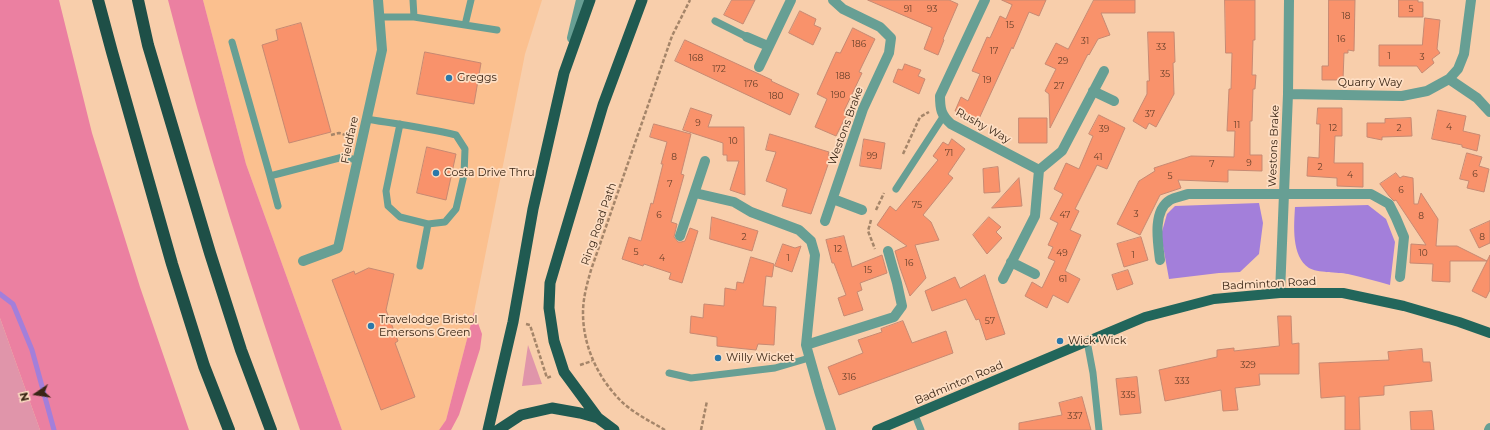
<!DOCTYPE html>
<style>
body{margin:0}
#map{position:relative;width:1490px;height:430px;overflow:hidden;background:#f8ceab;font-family:Montserrat,sans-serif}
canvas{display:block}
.north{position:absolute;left:16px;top:374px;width:40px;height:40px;-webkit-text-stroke:3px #fedec3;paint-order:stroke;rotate:257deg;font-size:11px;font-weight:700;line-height:16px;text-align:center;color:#392514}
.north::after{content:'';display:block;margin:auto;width:14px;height:18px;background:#392514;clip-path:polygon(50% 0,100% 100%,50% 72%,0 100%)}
</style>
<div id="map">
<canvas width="1490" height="430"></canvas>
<div class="north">N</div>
</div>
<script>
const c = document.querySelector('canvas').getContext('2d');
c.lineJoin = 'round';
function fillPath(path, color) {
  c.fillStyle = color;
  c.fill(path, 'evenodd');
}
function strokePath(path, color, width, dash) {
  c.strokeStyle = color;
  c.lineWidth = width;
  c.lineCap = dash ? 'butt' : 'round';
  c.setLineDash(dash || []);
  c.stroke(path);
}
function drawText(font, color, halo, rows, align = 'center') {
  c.font = font + ' Montserrat,sans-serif';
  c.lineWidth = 3.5;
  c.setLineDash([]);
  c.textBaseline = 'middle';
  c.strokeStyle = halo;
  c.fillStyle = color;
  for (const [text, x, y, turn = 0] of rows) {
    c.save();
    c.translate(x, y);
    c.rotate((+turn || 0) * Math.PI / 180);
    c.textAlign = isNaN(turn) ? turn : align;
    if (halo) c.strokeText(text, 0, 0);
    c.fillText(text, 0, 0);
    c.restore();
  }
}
fillPath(new Path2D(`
 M203,0H542L525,54L474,312L446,420L439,430H342L246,164Z`), '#fbc08f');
fillPath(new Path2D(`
 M0,318L40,430H0Z
 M528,345L542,384L522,386Z`), '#e095aa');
fillPath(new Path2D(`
 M0,0H59L92,133L140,287L189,430H40L0,318Z
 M168,0H203L246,164L342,430H300C251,288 205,145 168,0Z
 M474,312L482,334L480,349L459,415L451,430H439L446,420Z`), '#eb80a1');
fillPath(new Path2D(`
 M1259,203L1263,223L1259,254L1240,272L1219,273L1169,279L1161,235L1167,214L1175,206Z
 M1368,205L1386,219L1395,242L1390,285C1376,281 1362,277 1348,274C1338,272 1317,273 1309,268C1291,256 1294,225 1295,207Z`), '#a37fda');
strokePath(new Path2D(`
 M0,294L13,304L32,350L54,430`), '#a37fda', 5);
const building = new Path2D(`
 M732,0H755L743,24L724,15Z
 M868,0H949L958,4L943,39L944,40L938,55L924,49L932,28Z
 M1002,0H1046L1039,16L1029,12L1013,49L1012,47L1011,49L978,121L955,111L961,97L968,101L980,74L972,71L987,37L990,38L1000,16L1006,19L1012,5Z
 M1094,0H1135V13H1101L1110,35L1098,39L1089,55L1088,54L1050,128L1049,94L1045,91L1056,69L1045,64L1056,43L1068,49Z
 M1225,0H1255V40H1253L1252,75H1256L1255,89H1253L1252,121H1250V155H1262V171L1228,170V182L1178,180L1181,188L1160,195L1140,235L1117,224L1139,181L1155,171L1154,168L1191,156L1234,157L1235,131H1227L1229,89H1231L1232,53H1226Z
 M1329,0H1355L1354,51L1348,50V53H1344L1343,80H1322V66H1328Z
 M1399,0H1418V2H1423V17H1399Z
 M800,11L816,19L814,25L821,28L813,45L789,33Z
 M1425,18L1440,20L1437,49L1440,53L1432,59L1434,63L1422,73L1417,66H1379V45H1422Z
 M301,23L331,132L289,143L262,45L278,40L276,30Z
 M853,28L875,39L859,72L862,73L844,111L848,112L836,136L815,127L827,99L817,94L836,52L840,53Z
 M1148,32H1174L1175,62L1173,63L1174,94L1156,127L1149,123L1146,129L1133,121L1147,94V81H1149Z
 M685,40L772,80L771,81L799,94L790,115L675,61Z
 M425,52L481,63L474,104L417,94Z
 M905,64L921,70L918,76L925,79L919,94L893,82L898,69L902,70Z
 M691,108L712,115L708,127H744L745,195L730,190L739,161H727V155H723V143L683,130Z
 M1318,108H1342V136H1335L1334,163H1363V187L1337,186V178L1307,176L1308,157L1319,158L1320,124H1317Z
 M1438,110L1466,116L1463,131L1480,135L1477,151L1462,147V145L1432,139Z
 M1099,115L1125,128L1107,169L1097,165L1075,209L1079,211L1070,230L1081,235L1065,271L1080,279L1068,303L1053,295L1047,308L1025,296L1032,282L1042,288L1055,261L1048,258L1053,247L1048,245L1058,223L1050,219L1063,194L1054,189L1066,163L1079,169L1093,136L1089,134Z
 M1019,118H1047V143H1019Z
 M1411,118L1412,136L1382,137V140L1367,137V123H1385V119Z
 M654,124L691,134L681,174L684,175L671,222L677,224L674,237L678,242H681L685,241L690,228L698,231L682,283L669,279L671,273L644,264L643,266L622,259L629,237L641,241L651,203L653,204L663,164H661L667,142L650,137Z
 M770,134L829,152L828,155L831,156L811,214L782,206L787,189L766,181L776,152L766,150Z
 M864,139L885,143L881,169L860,166Z
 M952,139L965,149L948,174L953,178L923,215L931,222L939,240L915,245L926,278L910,296L900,268L895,251L907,246L877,225L890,206L896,211L938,160L933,156L943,142L948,145Z
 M427,147L456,154L446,200L417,193Z
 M1467,153L1482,157L1479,166L1489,169L1484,192L1467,188L1469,181L1460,179Z
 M998,167L1000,192L984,193L983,169Z
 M1396,173L1400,178L1403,176L1413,178L1414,204H1418L1421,193L1438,219L1436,246H1457L1487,261L1490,255V290L1486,298L1472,291L1487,261H1450V282L1432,281L1433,264L1410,263L1411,244L1426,245L1396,200L1394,201L1389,196L1380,184Z
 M1019,178L1022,206L992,208Z
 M712,217L758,231L752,251L710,239Z
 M989,217L1001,227L996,232L1002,238L987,254L973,235Z
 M1490,221V243L1479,248L1470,230Z
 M844,236L852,267L882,255L887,273L860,283L862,290L857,292L863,310L844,316L838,298L846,295L834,263H832L826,240Z
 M1141,237L1148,260L1124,267L1117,244Z
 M783,244L795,248L801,246L792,272L775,266Z
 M751,257L774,264L772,277L766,276L763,306L776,307L774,345L758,344L756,350L717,346V337L690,333L691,316L703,318L704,304L724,306L725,288L736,290L737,282L743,283Z
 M369,268L394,274L386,310L398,341L395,343L415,397L381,410L332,280L354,271L355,274Z
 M1128,270L1133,284L1117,290L1112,275Z
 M985,275L1005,334L986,340L979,319L976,320L966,299L932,311L925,291L955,277L960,288Z
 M1278,316H1291L1292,344L1299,343V374H1259L1260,385L1235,388L1238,410L1223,411L1221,390L1165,401L1159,370L1217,357V350L1234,348V351L1279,346Z
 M903,321L912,343L946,331L953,353L839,395L828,367L863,353L858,340L882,332L881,329Z
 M1422,349L1423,362H1430L1432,381L1384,386V395L1359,397L1360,430H1345V396L1321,398L1319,363L1389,360L1388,352Z
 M1137,377L1141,413L1120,415L1116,379Z
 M1082,397L1091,430H1019V423L1062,415L1059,403Z
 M1432,411L1434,430H1411L1410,412Z`);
fillPath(building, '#f9926b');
strokePath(building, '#c78972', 1);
strokePath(new Path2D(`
 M331,135L339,133L349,136
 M903,154L920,117L929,112
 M876,210L884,193
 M871,220L868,231L875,249
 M526,324L530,325L547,378L552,376
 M580,365L592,361
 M665,430C650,421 631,412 619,399C597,376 583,345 583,313C583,298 587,284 591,270L672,36L690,0
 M701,430L707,401`), '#a58569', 2.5, [4, 2]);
strokePath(new Path2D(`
 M413,0L414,17
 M379,17H414L497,30
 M715,21L747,37
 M465,25L471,0
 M232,42L270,176L343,157L357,160
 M366,119C397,124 427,128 456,135L465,149L464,175L456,209L445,222L428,224L400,217L388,206L386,191L400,124
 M270,176L278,206
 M896,189L943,117
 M420,266L428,224
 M1087,341L1093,373L1099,430
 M669,373L691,378L775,368L809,358
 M915,415L921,430`), '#679f94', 7);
strokePath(new Path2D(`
 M985,0L940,96C940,109 941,115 951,124L1039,170L1062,151L1104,71
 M747,37L768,46
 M572,38L581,0
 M759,67L791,0
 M1449,79L1477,98L1490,112
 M1093,91L1114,101
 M1288,94L1402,96L1427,91L1449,79L1458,69L1464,54L1471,0
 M695,193L734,202L751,212L799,230L811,241L815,255L806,345L819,391L831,430
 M833,199L862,210
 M825,221L863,109L889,53L891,38L880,27L843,9L833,0
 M680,236L705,161
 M1160,260C1158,243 1152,211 1170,200C1175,197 1183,196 1188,194H1371L1389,204L1396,218L1404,237L1400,277
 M303,261L338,248L382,50L378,0
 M1011,262L1035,274
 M1003,279L1035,216L1039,170
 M1280,293L1288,94L1289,0
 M806,345L894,317L902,306L897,283L888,251
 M1489,430L1490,428`), '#679f94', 10);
strokePath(new Path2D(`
 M877,430L1145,317L1214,299L1280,293H1343L1404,306L1459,322L1490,333`), '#22665b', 10);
strokePath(new Path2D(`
 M598,418L564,372L554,341L549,308L550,283L603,105L642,0
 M488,430L513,322L533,209L564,73L590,0
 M498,430L521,415L552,408L580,413L598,418L614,430`), '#205a51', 11);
strokePath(new Path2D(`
 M98,0L112,52L172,264L204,366L229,430
 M138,0L148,45L210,253L241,350L271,430`), '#1e4f47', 12);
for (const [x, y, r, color] of [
 [449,78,4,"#2a78aa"],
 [436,173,4,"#2a78aa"],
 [371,326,4,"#2a78aa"],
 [1060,341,4,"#2a78aa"],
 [718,358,4,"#2a78aa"]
]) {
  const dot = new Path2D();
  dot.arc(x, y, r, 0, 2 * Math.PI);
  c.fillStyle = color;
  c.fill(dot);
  strokePath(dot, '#fedec3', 1.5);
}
drawText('9px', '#69402a', null, [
 ["91",908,9],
 ["93",932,9],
 ["5",1411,9],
 ["18",1346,16],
 ["15",1010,25],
 ["16",1341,39],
 ["31",1085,41],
 ["186",859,44],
 ["33",1161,47],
 ["17",994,51],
 ["1",1389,56],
 ["3",1422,57],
 ["168",696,58],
 ["29",1063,61],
 ["172",719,69],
 ["35",1165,74],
 ["188",843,76],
 ["19",987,80],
 ["176",751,84],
 ["27",1059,86],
 ["190",838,95],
 ["180",776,96],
 ["37",1150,114],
 ["9",698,123],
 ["11",1237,125],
 ["4",1449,127],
 ["12",1333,128],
 ["2",1399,128],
 ["39",1104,129],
 ["10",733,141],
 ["71",949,153],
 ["99",872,156],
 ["8",674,157],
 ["41",1098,157],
 ["9",1249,163],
 ["7",1212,164],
 ["2",1320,167],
 ["6",1475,174],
 ["4",1350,175],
 ["5",1170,176],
 ["7",670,184],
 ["6",1401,190],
 ["75",917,205],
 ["3",1136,214],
 ["6",659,215],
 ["47",1065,215],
 ["8",1421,216],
 ["2",744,237],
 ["8",1482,237],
 ["12",838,249],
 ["5",636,252],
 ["49",1062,253],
 ["10",1423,253],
 ["1",1133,255],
 ["4",662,258],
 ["1",788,258],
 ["16",909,263],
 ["15",868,270],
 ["61",1063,279],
 ["57",990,321],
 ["329",1248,365],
 ["316",849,377],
 ["333",1182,381],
 ["335",1128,395],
 ["337",1075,416]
]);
drawText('11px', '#392514', '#fedec3', [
 ["Greggs",457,78],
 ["Costa Drive Thru",444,173],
 ["Travelodge Bristol",379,320],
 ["Emersons Green",379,333],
 ["Wick Wick",1068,341],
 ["Willy Wicket",726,358]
], 'left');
drawText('11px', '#392514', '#fedec3', [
 ["Quarry Way",1370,83],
 ["Westons Brake",846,126,-70],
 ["Rushy Way",983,126,29],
 ["Fieldfare",350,140,-78],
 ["Westons Brake",1274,146,-88],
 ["Ring Road Path",599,224,-71],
 ["Badminton Road",1269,284,-3],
 ["Badminton Road",959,383,-23]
]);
</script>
